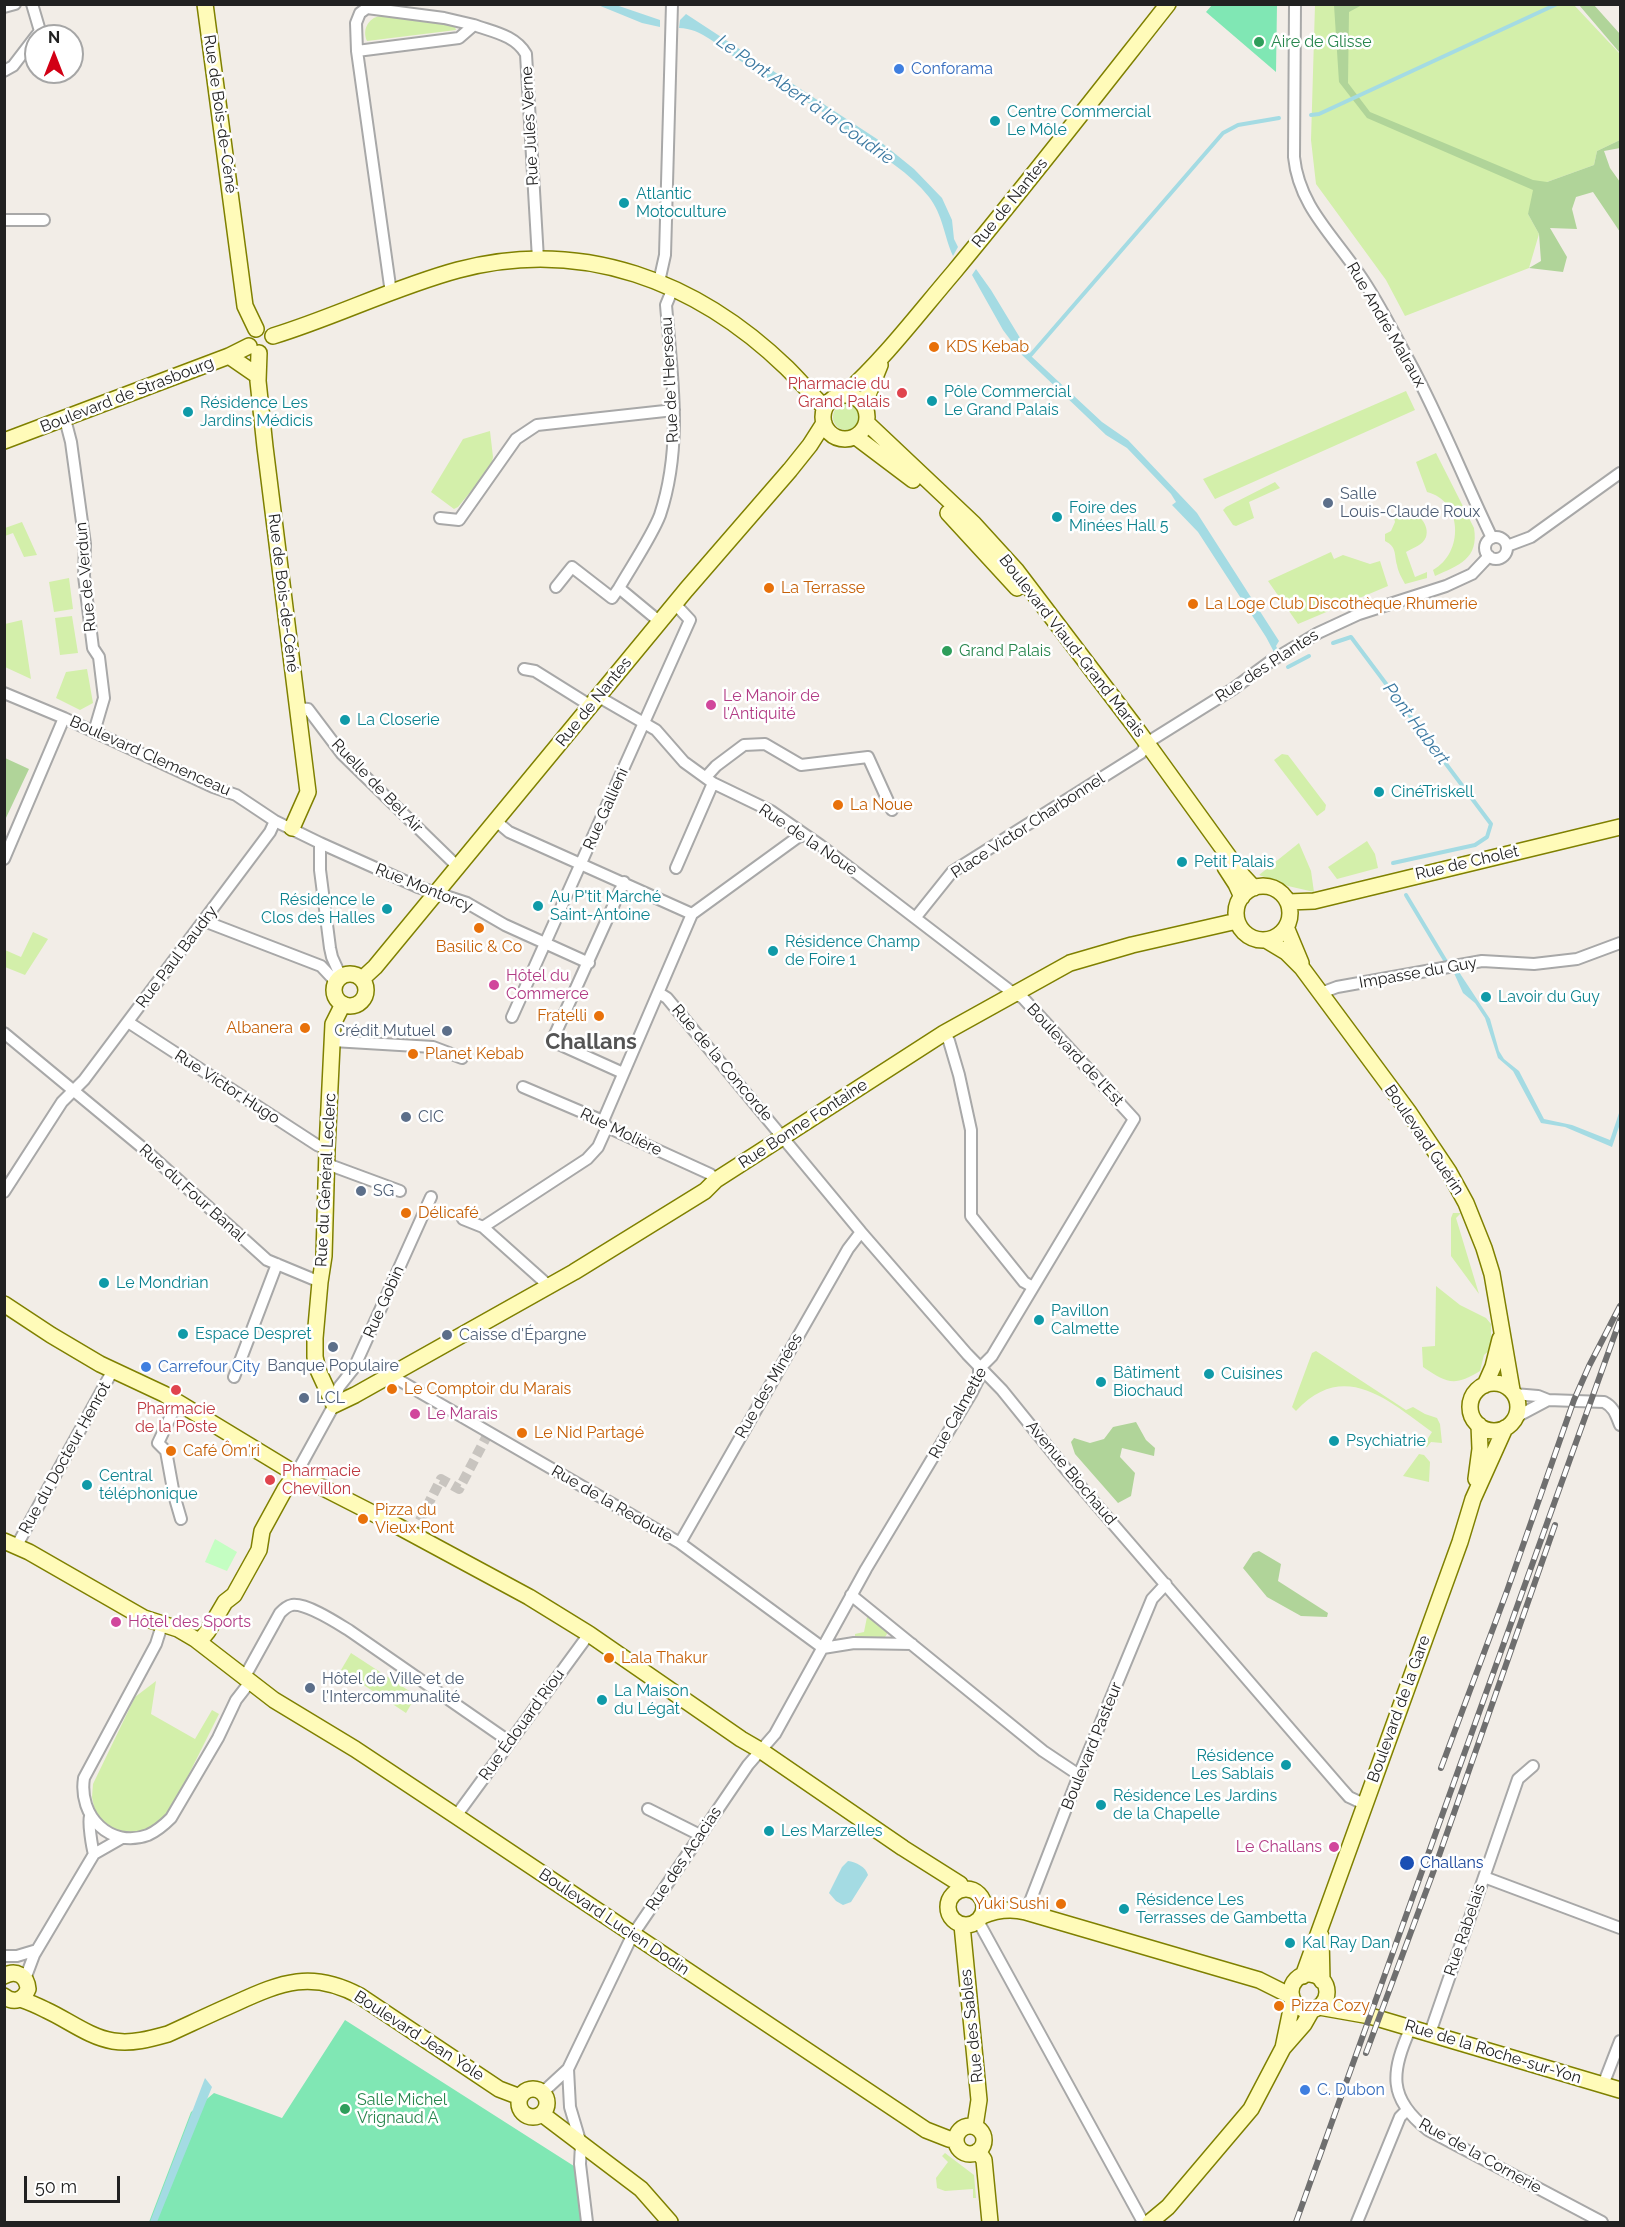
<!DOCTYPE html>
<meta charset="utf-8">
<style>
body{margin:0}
#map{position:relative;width:1625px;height:2227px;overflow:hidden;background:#f2ede7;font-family:Raleway,sans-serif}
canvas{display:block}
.frame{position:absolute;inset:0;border:6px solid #212121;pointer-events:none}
.north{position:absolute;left:24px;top:24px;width:60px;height:60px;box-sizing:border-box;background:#fff;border:2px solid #a6a6a6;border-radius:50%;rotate:0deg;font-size:16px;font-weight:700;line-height:24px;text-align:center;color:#212121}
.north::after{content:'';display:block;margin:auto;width:21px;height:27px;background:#d20015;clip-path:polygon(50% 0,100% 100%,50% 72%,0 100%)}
.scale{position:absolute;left:24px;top:2176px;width:96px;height:27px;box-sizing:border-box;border:3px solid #212121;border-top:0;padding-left:8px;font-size:18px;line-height:21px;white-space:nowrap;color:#212121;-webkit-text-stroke:4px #fff;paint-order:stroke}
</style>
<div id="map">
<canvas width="1625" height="2227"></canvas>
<div class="frame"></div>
<div class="north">N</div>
<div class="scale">50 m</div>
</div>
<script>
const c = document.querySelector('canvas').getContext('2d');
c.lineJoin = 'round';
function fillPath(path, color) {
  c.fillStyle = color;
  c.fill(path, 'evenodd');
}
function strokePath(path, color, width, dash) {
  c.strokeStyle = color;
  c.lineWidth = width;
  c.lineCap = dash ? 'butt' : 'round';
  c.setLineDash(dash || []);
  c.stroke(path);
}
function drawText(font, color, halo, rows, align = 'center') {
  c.font = font + ' Raleway,sans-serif';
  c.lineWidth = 5;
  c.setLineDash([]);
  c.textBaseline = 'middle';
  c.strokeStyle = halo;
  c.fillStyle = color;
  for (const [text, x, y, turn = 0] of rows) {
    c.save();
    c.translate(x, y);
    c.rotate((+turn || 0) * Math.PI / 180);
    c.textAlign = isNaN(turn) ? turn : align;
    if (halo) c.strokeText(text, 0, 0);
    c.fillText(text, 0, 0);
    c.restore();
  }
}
fillPath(new Path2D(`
 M1315,5H1574L1620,54V140L1597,151L1594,165L1547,182L1528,214L1539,234L1529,268L1405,316L1386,280L1316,184L1311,140Z
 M380,16L435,22L455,27L456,30L367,41C362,30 368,18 380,16Z
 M1406,391L1415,410L1215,499L1203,479Z
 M833 417a13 13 0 1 1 26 0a13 13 0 1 1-26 0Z
 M490,431L493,457L491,467L458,507L454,509L431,492L463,439Z
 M1436,453L1474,528C1479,559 1459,565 1435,576L1433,570C1464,553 1463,501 1427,492L1416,462Z
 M1275,482L1280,488L1249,502L1254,518L1236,526L1233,525L1223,510L1226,507Z
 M1407,512C1418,512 1430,525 1426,537C1423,545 1413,548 1406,552L1415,577L1427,572V578L1405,584C1402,578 1398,572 1397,565C1394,554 1397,547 1385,541V534L1391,531L1395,522L1394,518Z
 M22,522L37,555L24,557L13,533L5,536V528Z
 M1331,552L1334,559L1343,555L1370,564L1380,561L1388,586L1298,624L1268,581Z
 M69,578L73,609L54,612L49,582Z
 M72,616L78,653L60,655L55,618Z
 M22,620L31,679L5,667V624Z
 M87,669L93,703L80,710L56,698L66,672Z
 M1282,754L1288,755L1326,805L1325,810L1317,816L1274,760Z
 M1367,841L1375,854L1378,868L1337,879L1328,867Z
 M1299,843L1311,871L1314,892L1288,886L1259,875Z
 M33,932L48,939L25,975L5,967V950L21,957Z
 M1453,1213H1461L1456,1218L1479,1294L1451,1256V1218Z
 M1436,1286L1460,1305L1486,1318L1491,1324V1349L1484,1355L1480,1371C1454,1387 1447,1383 1423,1367L1422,1347L1435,1346Z
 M1316,1351L1406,1410L1413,1407L1425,1414L1437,1418L1440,1424L1442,1443L1431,1442L1427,1447L1423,1446L1432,1432C1388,1400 1344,1359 1296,1411L1292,1407L1312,1353Z
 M1419,1454L1424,1455L1430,1462L1429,1482L1403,1476Z
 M870,1615L888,1632L884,1639L855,1640V1634L864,1632L867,1617Z
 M351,1653L420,1698L417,1703L413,1701L406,1713L341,1670Z
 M156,1681L151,1714L195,1739L212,1710L219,1714L169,1814L150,1830L137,1834H121L105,1824L95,1812L92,1797L93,1784L135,1697Z
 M945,2153L974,2175L976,2198H973V2189L945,2191L937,2188L936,2178L948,2162L942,2156Z`), '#d3efaa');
fillPath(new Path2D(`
 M1334,5H1362L1349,12L1348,83L1370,112L1533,180L1547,182L1594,165L1597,151L1620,140V148L1604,151L1610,168L1620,182V232L1593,192L1576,197L1572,209L1577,229L1550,228L1567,257L1563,272L1529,268L1541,261L1539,234L1528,214L1533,190L1367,118L1339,82Z
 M1579,5H1594L1620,34V53Z
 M5,758L29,769L5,820Z
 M1136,1422L1146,1440L1155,1448L1154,1456L1122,1448L1120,1457L1135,1473L1131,1496L1118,1503L1075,1454L1071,1442L1074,1438L1090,1443L1104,1439L1113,1427Z
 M1259,1551L1281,1564L1278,1581L1328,1613L1327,1617L1301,1616L1267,1597L1243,1568L1253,1553Z`), '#b0d499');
fillPath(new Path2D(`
 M215,1539L237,1552L227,1571L205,1562Z`), '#c4fec2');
fillPath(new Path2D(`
 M1212,5H1277L1276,72L1206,12Z
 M345,2020L577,2168L584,2222H149L191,2112L214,2093L282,2118Z`), '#80e7b4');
fillPath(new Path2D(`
 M598,5H616L660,20V27L642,23Z
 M686,14L877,139L914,169L942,198L952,220L954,239L958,247L953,256C944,236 943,215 929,197C910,173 882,156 857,139C845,130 834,119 821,111C794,93 766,78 739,60C720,48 702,28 679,28L680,20Z
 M976,269L991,290L1031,356L1102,422L1128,440L1197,513L1279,641L1276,646L1278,650L1274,652L1266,637L1198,532L1172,505L1176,502L1171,494L1127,448L1106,435L1021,354L1003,330L972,275Z
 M1459,972L1490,1019L1499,1051L1504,1059L1519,1071L1544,1119L1572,1125L1610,1140L1620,1110V1124L1612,1147L1565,1127L1541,1123L1513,1071L1498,1058L1485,1018L1475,1003L1463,993L1454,973Z
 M848,1861C856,1862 866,1867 868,1875L851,1902L843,1905L836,1901L829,1893L842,1867Z
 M205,2078L212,2087L157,2222H150Z`), '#a4dbe3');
strokePath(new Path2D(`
 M1311,115L1319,114L1557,4
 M1029,357L1223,133L1238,125L1279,118
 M1333,643L1351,637L1491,824L1487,837L1475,845L1393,863
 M1288,667L1309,656
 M1406,895L1445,960L1459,976`), '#a4dbe3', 4);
strokePath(new Path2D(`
 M413,1534L441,1479L459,1489L489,1432`), '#c8c4bf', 10, [10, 5]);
const street = new Path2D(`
 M32,4L40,31L36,36
 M1295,4L1294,157C1299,206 1333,235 1359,274C1378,301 1393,332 1409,361C1440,418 1464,480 1492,538
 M4,7L15,4
 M357,51L356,23L360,13L367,8L444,18L474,25
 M4,71L13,66L36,36
 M4,220H44
 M659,282L665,255L672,4
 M391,293L357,51L459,38L474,25C493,32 515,35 526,54L538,259
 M65,419L71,442L85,544L84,576L93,648L99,657L104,698L94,732
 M440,518L459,520L516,439L537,425L674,410
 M1485 548a11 11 0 1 1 22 0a11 11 0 1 1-22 0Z
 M1507,546L1531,537L1620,473
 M556,587L572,567L612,598L619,588
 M660,622L619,588C631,567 652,536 660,515C683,446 672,377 666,305L673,288
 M524,669L535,671L591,706
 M4,693L64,718L213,787L236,795L275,821L320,843L418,887L467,903L505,925L589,963
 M298,708L308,709L342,754L457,866
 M706,777L716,766L744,745L765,744L801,765L868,757L892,810
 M496,821L509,832L692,914
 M320,843V870L330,948L332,957L341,977
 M4,859L64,718
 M676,868L713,783
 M916,917L952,872L1141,753L1147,744L1153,739L1233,689L1271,661L1318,633L1359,614L1446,586L1472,574L1489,556
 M204,921L321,966L336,982
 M659,993L667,998L861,1232L967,1354L1002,1390L1069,1473L1341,1788L1349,1797L1364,1804
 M1321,993L1337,987L1482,961L1534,964L1577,959L1620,943
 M512,1017L690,620L675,604
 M128,1022L317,1145L327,1149
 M4,1033L144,1149L267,1260L320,1282
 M944,1033L949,1041L959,1075L971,1130V1216L1024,1282L1033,1287
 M333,1041L433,1047L462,1058
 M623,1073L552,1041L624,882
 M523,1087L603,1121L607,1127L710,1174L716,1180
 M603,1121L692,914L798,837L805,835
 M327,1164L400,1191
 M4,1192L62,1102L84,1080L270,832L275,821
 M463,1219L483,1227L549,1286
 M483,1227L587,1159L598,1147L607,1127
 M390,1375L680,1543L823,1648
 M234,1377L277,1264
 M1514,1394L1538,1396L1548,1400L1604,1402C1614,1407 1616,1415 1620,1425
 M178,1401L158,1443L166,1451L174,1495L181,1519
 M1516,1417L1548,1400
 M296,1474L334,1405L339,1387L354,1368L431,1197
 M680,1543L848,1249L861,1232
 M16,1547L113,1370
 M851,1595L1043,1751L1079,1775
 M162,1625L156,1644L84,1778C78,1816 110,1849 148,1835C157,1831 164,1825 171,1818L218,1738L236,1700L250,1682
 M823,1648L854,1643L912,1644
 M244,1678L280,1613C284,1609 287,1606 292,1605C307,1603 337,1623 350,1631L510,1742
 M648,1809L700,1835
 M90,1816C88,1823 92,1847 94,1854
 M456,1816L589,1634
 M1484,1877L1620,1928
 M1026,1912L1079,1775L1152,1599L1166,1584
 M978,1921L1143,2222
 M4,1956H17L37,1950
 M25,1979L34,1955L94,1854L122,1838
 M1411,2027C1391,2072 1387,2098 1428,2130L1602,2222
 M1430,2033L1518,1779L1533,1766
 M568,2069L570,2107L581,2144L580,2164L587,2222
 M1603,2085L1620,2041
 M542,2093L568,2069L632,1936L748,1765L775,1734L866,1569L971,1394L979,1378V1369L992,1356L1134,1119L1023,998L1013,993L820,845L771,811L713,783L684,762L656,730L599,697
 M1357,2222L1400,2117L1406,2111`);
const secondary = new Path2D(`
 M205,4L245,306L256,329
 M273,336C335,317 395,287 458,270C582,237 697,281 787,368C800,381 812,395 825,408
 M259,353L258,381L265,447L308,792L292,828
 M229,356L258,376
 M823 417a22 22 0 1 1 44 0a22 22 0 1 1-44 0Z
 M844,395C885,358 918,314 954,272C1027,184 1097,94 1168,4
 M864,405L880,365
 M867,423L974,524L1016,570L1133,724L1242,875L1254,888
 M856,437L913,480
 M4,441L229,356L249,346
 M948,513L1017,588
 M1225,867L1236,884L1242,897
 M1236 913a27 27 0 1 1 54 0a27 27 0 1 1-54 0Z
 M1288,902L1314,901L1620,827
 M1286,927L1301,963
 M1266,940L1286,952L1302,968L1408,1111L1449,1172L1466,1203L1484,1248L1492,1274L1512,1390
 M334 990a16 16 0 1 1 32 0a16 16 0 1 1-32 0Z
 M362,979L375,967L686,590L790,470L810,445L824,423
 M343,1004L333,1024L327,1149L324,1256L320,1282L315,1338V1357L318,1370L334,1405L355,1395L574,1272L705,1191L716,1180L758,1153L944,1033L1070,963L1132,945L1237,921
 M4,1304L51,1335L100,1364L164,1394L296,1474L390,1522L529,1597L589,1634L741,1739L760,1750L903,1848L960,1884L962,1889
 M1470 1407a24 24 0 1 1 48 0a24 24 0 1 1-48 0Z
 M1485,1385L1493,1367L1500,1339
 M1476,1479L1480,1449L1479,1425
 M4,1541L29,1552L144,1618L178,1629L195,1639L274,1700L355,1749L456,1816L926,2130L949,2139L955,2140
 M199,1642L208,1631L225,1602L234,1595L259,1550L262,1531L285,1489L296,1474
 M948 1907a18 18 0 1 1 36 0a18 18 0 1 1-36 0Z
 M982,1916C996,1910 1011,1908 1026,1912L1259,1980L1291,1996
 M962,1925L979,2100L975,2126
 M1321,1936L1322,1981
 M1291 1992a18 18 0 1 1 36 0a18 18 0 1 1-36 0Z
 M4,1976C16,1969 27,1976 28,1989C24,2000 14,2004 4,1996
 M1303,1976L1460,1542L1473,1499L1505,1428
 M20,1999C29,2002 38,2006 46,2010C68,2020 89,2037 113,2041C132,2044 150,2039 168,2034C190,2024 213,2013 236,2003C282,1982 312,1970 360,1996L499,2089L520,2097
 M1319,2007L1370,2016L1620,2090
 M1283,2048L1304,2024L1312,2010
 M519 2103a14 14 0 1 1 28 0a14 14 0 1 1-28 0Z
 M542,2114L641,2189L670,2222
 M956 2140a14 14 0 1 1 28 0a14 14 0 1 1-28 0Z
 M978,2151L984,2160L990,2222
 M1150,2222L1168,2207L1251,2109L1283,2048L1293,2000`);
strokePath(street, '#a8a8a8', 14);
strokePath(secondary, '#7f8000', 18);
strokePath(street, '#fff', 10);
strokePath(secondary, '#fffbb9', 15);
const rail = new Path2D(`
 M1441,1768L1507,1591L1574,1400L1589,1366L1620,1306
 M1366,2053L1434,1870L1555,1525
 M1296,2222L1620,1320`);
strokePath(rail, '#6f6f6f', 6);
strokePath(rail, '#fff', 4, [11]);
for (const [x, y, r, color] of [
 [1259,42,6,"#2e9e5b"],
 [899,69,6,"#3f7fe0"],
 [995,121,6,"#0f9aa8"],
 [624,203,6,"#0f9aa8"],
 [934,347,6,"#e8710a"],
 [902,393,6,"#e0444e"],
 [932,401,6,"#0f9aa8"],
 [188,412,6,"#0f9aa8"],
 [1328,503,6,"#5c6f8a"],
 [1057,517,6,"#0f9aa8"],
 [769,588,6,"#e8710a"],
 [1193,604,6,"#e8710a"],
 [947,651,6,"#2e9e5b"],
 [711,705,6,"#d1479c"],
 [345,720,6,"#0f9aa8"],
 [1379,792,6,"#0f9aa8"],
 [838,805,6,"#e8710a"],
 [1182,862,6,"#0f9aa8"],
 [538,906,6,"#0f9aa8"],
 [387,909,6,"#0f9aa8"],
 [479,928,6,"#e8710a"],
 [773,951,6,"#0f9aa8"],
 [494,985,6,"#d1479c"],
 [1486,997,6,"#0f9aa8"],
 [599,1016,6,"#e8710a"],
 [305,1028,6,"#e8710a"],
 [447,1031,6,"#5c6f8a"],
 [413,1054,6,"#e8710a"],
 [406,1117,6,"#5c6f8a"],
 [361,1191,6,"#5c6f8a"],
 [406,1213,6,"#e8710a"],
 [104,1283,6,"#0f9aa8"],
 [1039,1320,6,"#0f9aa8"],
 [183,1334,6,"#0f9aa8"],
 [447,1335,6,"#5c6f8a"],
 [333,1347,6,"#5c6f8a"],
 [146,1367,6,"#3f7fe0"],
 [1209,1374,6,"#0f9aa8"],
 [1101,1382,6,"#0f9aa8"],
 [392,1389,6,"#e8710a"],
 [176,1390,6,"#e0444e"],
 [304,1398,6,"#5c6f8a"],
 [415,1414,6,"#d1479c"],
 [522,1433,6,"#e8710a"],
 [1334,1441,6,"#0f9aa8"],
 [171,1451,6,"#e8710a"],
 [270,1480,6,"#e0444e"],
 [87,1485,6,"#0f9aa8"],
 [363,1519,6,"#e8710a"],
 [116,1622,6,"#d1479c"],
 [609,1658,6,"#e8710a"],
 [310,1688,6,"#5c6f8a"],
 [602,1700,6,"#0f9aa8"],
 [1286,1765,6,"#0f9aa8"],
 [1101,1805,6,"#0f9aa8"],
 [769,1831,6,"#0f9aa8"],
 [1334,1847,6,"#d1479c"],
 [1407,1863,8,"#1a4fb4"],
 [1061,1904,6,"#e8710a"],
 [1124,1909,6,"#0f9aa8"],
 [1290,1943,6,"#0f9aa8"],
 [1279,2006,6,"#e8710a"],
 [1305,2090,6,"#3f7fe0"],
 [345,2109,6,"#2e9e5b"]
]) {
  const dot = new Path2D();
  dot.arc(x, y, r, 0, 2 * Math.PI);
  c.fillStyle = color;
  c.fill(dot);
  strokePath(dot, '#fff', 2);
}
drawText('16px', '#27864d', '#fff', [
 ["Aire de Glisse",1271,42],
 ["Grand Palais",959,651],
 ["Salle Michel",357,2100],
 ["Vrignaud A",357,2118]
], 'left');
drawText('16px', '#366cbe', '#fff', [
 ["Conforama",911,69],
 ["Carrefour City",158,1367],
 ["C. Dubon",1317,2090]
], 'left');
drawText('16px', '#0d838f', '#fff', [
 ["Centre Commercial",1007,112],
 ["Le Môle",1007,130],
 ["Atlantic",636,194],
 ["Motoculture",636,212],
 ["Pôle Commercial",944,392],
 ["Le Grand Palais",944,410],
 ["Résidence Les",200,403],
 ["Jardins Médicis",200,421],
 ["Foire des",1069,508],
 ["Minées Hall 5",1069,526],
 ["La Closerie",357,720],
 ["CinéTriskell",1391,792],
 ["Petit Palais",1194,862],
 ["Au P'tit Marché",550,897],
 ["Saint-Antoine",550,915],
 ["Résidence le",375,900,"right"],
 ["Clos des Halles",375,918,"right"],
 ["Résidence Champ",785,942],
 ["de Foire 1",785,960],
 ["Lavoir du Guy",1498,997],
 ["Le Mondrian",116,1283],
 ["Pavillon",1051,1311],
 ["Calmette",1051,1329],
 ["Espace Despret",195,1334],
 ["Bâtiment",1113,1373],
 ["Biochaud",1113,1391],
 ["Cuisines",1221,1374],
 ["Psychiatrie",1346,1441],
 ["Central",99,1476],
 ["téléphonique",99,1494],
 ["La Maison",614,1691],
 ["du Légat",614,1709],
 ["Résidence",1274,1756,"right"],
 ["Les Sablais",1274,1774,"right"],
 ["Résidence Les Jardins",1113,1796],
 ["de la Chapelle",1113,1814],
 ["Les Marzelles",781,1831],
 ["Résidence Les",1136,1900],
 ["Terrasses de Gambetta",1136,1918],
 ["Kal Ray Dan",1302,1943]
], 'left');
drawText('16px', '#212121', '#fff', [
 ["Rue de Bois-de-Céné",220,114,82],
 ["Rue Jules Verne",530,126,-93],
 ["Rue de Nantes",1010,203,-51],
 ["Rue André Malraux",1386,325,60],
 ["Rue de l'Herseau",670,380,-93],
 ["Boulevard de Strasbourg",127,395,-21],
 ["Rue de Verdun",86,577,-95],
 ["Rue de Bois-de-Céné",283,593,83],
 ["Boulevard Viaud-Grand Marais",1072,646,52],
 ["Rue des Plantes",1267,666,-33],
 ["Rue de Nantes",594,702,-51],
 ["Boulevard Clemenceau",150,756,24],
 ["Ruelle de Bel Air",377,786,46],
 ["Rue Gallieni",606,809,-66],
 ["Place Victor Charbonnel",1028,826,-33],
 ["Rue de la Noue",808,840,34],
 ["Rue de Cholet",1467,863,-13],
 ["Rue Montorcy",424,888,22],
 ["Rue Paul Baudry",177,957,-53],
 ["Impasse du Guy",1418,973,-10],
 ["Boulevard de l'Est",1075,1055,47],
 ["Rue de la Concorde",722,1063,50],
 ["Rue Victor Hugo",227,1087,33],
 ["Rue Bonne Fontaine",803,1124,-33],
 ["Rue Molière",621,1132,26],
 ["Boulevard Guérin",1424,1140,56],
 ["Rue du Général Leclerc",326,1180,-87],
 ["Rue du Four Banal",192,1193,42],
 ["Rue Gobin",384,1302,-66],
 ["Rue des Minées",769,1386,-60],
 ["Rue Calmette",958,1413,-61],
 ["Rue du Docteur Henrot",65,1458,-61],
 ["Avenue Biochaud",1071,1473,50],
 ["Rue de la Redoute",612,1504,30],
 ["Boulevard de la Gare",1399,1709,-70],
 ["Rue Édouard Riou",522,1725,-54],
 ["Boulevard Pasteur",1092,1746,-68],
 ["Rue des Acacias",684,1859,-56],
 ["Boulevard Lucien Dodin",614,1922,34],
 ["Rue Rabelais",1465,1930,-71],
 ["Rue des Sables",972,2026,-96],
 ["Boulevard Jean Yole",419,2036,33],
 ["Rue de la Roche-sur-Yon",1493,2052,17],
 ["Rue de la Cornerie",1480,2156,29]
]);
drawText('16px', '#c56008', '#fff', [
 ["KDS Kebab",946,347],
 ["La Terrasse",781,588],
 ["La Loge Club Discothèque Rhumerie",1205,604],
 ["La Noue",850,805],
 ["Basilic & Co",479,947,"center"],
 ["Fratelli",587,1016,"right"],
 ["Albanera",293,1028,"right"],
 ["Planet Kebab",425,1054],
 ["Délicafé",418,1213],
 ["Le Comptoir du Marais",404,1389],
 ["Le Nid Partagé",534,1433],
 ["Café Ôm'ri",183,1451],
 ["Pizza du",375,1510],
 ["Vieux Pont",375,1528],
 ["Lala Thakur",621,1658],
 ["Yuki Sushi",1049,1904,"right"],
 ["Pizza Cozy",1291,2006]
], 'left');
drawText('16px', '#be3a42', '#fff', [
 ["Pharmacie du",890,384],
 ["Grand Palais",890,402],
 ["Pharmacie",176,1409,"center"],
 ["de la Poste",176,1427,"center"],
 ["Pharmacie",282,1471,"left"],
 ["Chevillon",282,1489,"left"]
], 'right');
drawText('16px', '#4e5e75', '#fff', [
 ["Salle",1340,494],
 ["Louis-Claude Roux",1340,512],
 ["Crédit Mutuel",435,1031,"right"],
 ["CIC",418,1117],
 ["SG",373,1191],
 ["Caisse d'Épargne",459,1335],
 ["Banque Populaire",333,1366,"center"],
 ["LCL",316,1398],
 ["Hôtel de Ville et de",322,1679],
 ["l'Intercommunalité",322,1697]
], 'left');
drawText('16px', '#b23c85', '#fff', [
 ["Le Manoir de",723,696],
 ["l'Antiquité",723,714],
 ["Hôtel du",506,976],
 ["Commerce",506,994],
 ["Le Marais",427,1414],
 ["Hôtel des Sports",128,1622],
 ["Le Challans",1322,1847,"right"]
], 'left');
drawText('16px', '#164399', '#fff', [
 ["Challans",1420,1863]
], 'left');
drawText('italic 18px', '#3c79a1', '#fff', [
 ["Le Pont Abert à la Coudrie",805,100,35],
 ["Pont Habert",1416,724,53]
]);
drawText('bold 22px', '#545454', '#fff', [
 ["Challans",591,1042]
]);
</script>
